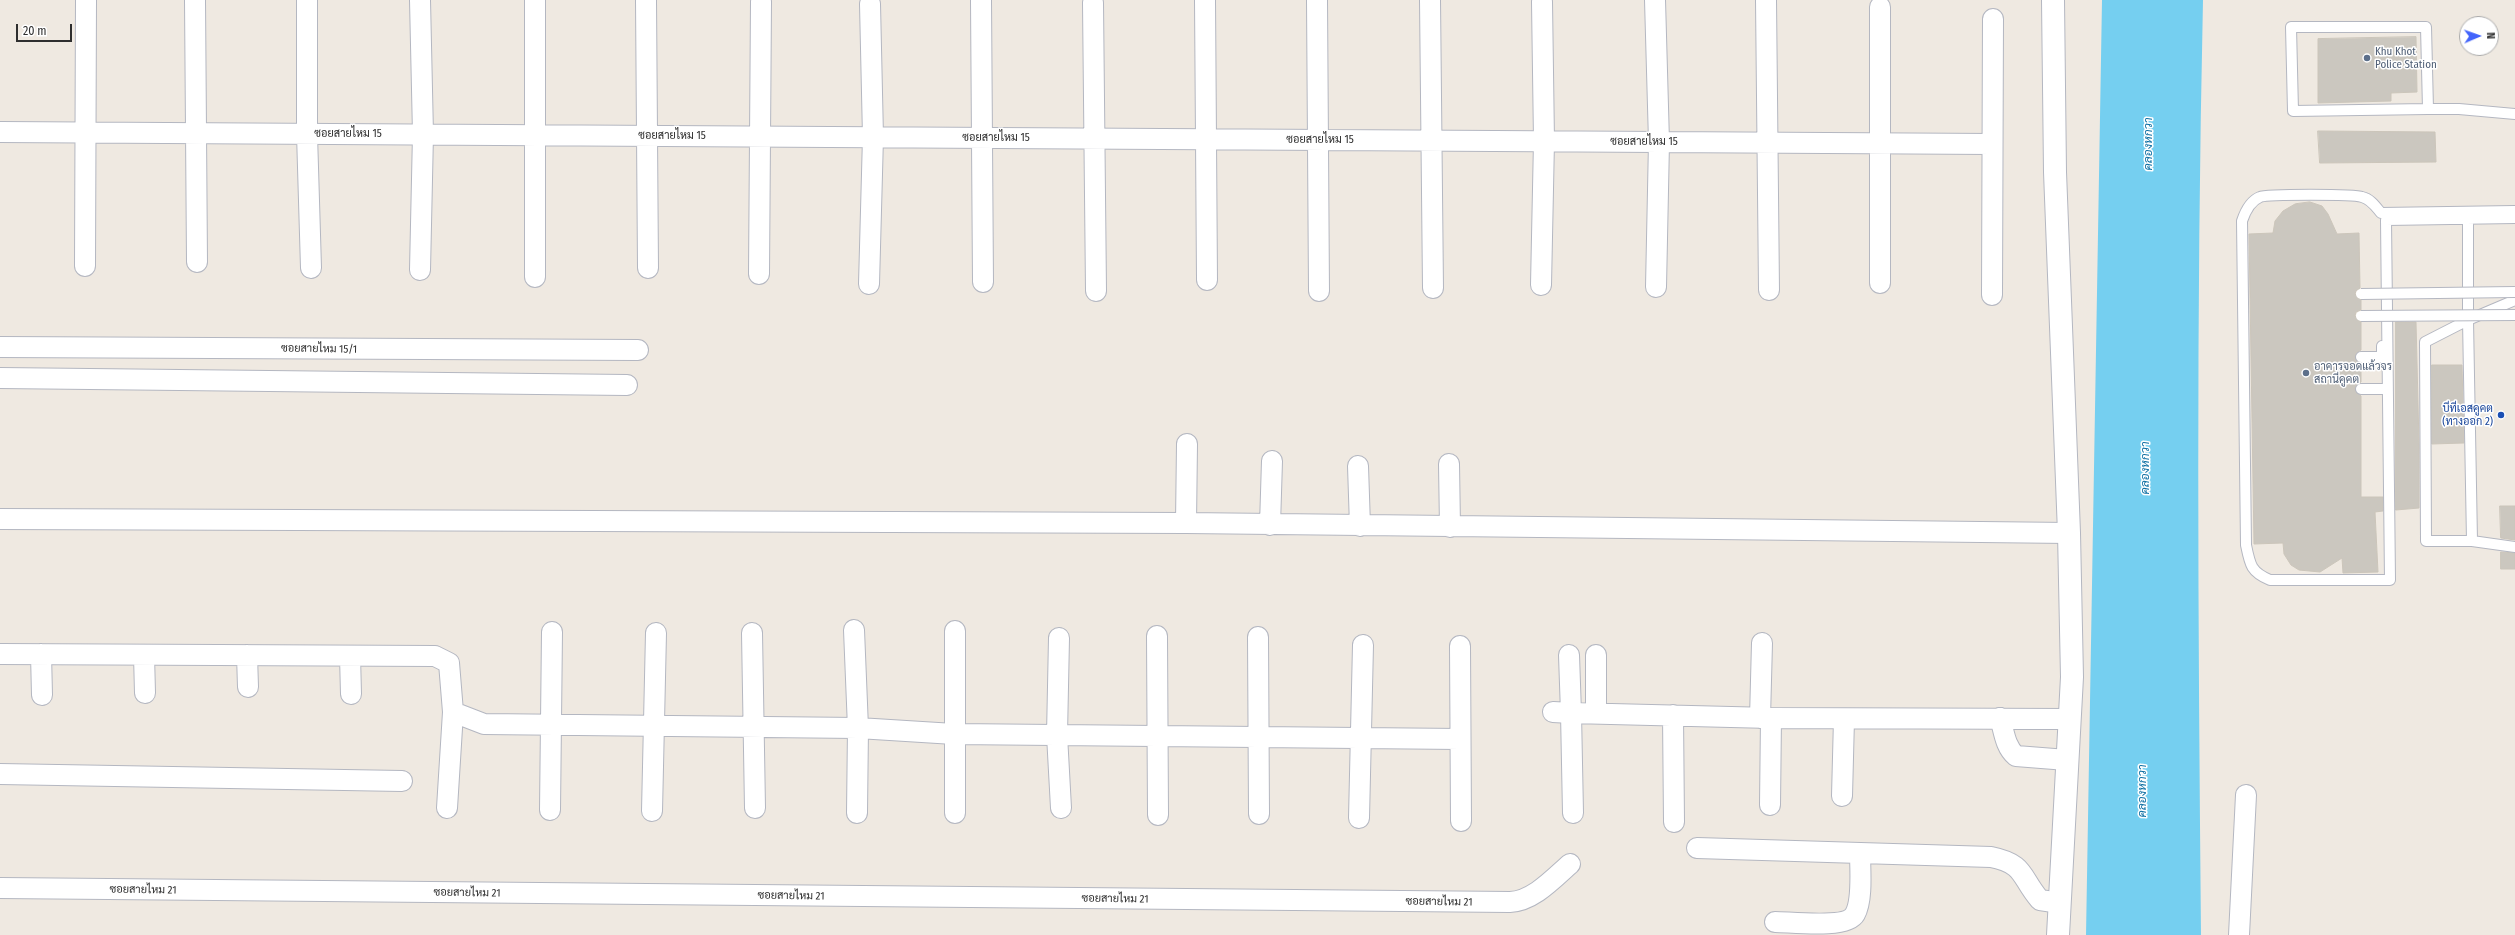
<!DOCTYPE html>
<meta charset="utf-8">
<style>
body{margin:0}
#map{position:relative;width:2515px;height:935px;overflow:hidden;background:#efe9e1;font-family:"Fira Sans Condensed",sans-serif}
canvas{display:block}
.north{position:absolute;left:2459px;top:16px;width:40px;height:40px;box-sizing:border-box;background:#fff;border:1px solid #ababab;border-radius:50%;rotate:88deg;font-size:11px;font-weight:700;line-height:16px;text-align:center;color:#2e2e2e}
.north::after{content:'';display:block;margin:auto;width:14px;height:18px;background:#4264fb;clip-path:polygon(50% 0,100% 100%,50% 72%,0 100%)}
.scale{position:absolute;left:16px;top:24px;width:56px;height:18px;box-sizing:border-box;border:2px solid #2e2e2e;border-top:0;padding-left:5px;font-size:12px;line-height:14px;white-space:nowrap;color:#2e2e2e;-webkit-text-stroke:3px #fff;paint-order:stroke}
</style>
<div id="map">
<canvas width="2515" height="935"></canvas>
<div class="north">N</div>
<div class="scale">20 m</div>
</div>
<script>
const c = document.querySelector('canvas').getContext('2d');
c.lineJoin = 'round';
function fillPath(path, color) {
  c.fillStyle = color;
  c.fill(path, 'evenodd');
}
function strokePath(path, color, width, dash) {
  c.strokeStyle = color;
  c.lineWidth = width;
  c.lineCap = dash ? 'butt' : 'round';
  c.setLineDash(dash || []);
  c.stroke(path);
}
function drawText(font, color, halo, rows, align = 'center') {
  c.font = font + ' "Fira Sans Condensed",Sarabun,sans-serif';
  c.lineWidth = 3;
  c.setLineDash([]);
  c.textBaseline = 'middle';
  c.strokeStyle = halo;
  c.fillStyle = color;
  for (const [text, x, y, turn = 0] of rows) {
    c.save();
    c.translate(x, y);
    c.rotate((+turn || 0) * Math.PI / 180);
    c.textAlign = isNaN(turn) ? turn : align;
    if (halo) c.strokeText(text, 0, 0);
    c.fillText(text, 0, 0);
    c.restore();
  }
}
fillPath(new Path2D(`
 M2102,0H2203C2196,312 2198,623 2201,935H2086Z`), '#75cff0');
const building = new Path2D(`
 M2416,37L2417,92L2391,93V101L2318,103V39Z
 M2318,131L2435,132L2436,162L2320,163Z
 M2310,202L2322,206L2328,214L2337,234L2359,233L2360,288L2356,291L2355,294L2361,300V310L2356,312L2355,316L2361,322V350L2356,353L2355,357L2361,364V382L2356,385L2355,389L2361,396V497H2383V511L2375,512L2378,572L2343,573L2342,558L2320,572L2299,570L2291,565L2284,554L2283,543L2254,544L2249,234L2273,233L2275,221L2283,211L2295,204Z
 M2396,322H2416L2419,444V508L2396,510Z
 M2432,365H2462L2464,443L2432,444Z
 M2500,506H2515V540L2501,538Z
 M2501,552L2515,553V569H2501Z`);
fillPath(building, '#cbc7bf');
strokePath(building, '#cbc5ba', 1);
const service = new Path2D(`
 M2428,109L2293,111L2291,27H2426L2428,109H2459L2515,114
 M2515,211L2381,213C2376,207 2371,199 2362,197C2354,194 2267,194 2260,197C2250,201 2245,212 2242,221L2246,545C2250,565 2251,572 2270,580H2390L2386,220L2515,218
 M2468,219V320L2425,342L2426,541H2472
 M2515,300L2468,320L2472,541L2515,547
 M2361,357H2382V346
 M2361,389H2387`);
const minor = new Path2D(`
 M195,0L197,262
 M307,0V134L311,268
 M646,0L648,268
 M981,0L983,282
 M1205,0L1207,280
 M1317,0L1319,291
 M1430,0L1433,288
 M1655,0L1659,142L1656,287
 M1766,0L1769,290
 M1093,3L1096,291
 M1880,7V283
 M0,132L1992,144
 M85,266L86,0
 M420,270L423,134L420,0
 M759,274L761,2
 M535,277V0
 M869,284L873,137L870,4
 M1541,285L1544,141L1542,2
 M1992,295L1993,19
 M0,347L638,350
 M0,378L627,385
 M1449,464L1450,527
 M1358,466L1360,526
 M0,519L1186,523L2069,533
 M1186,523L1187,444
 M1270,525L1272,461
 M854,630L858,728L857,813
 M752,633L755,808
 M1157,636L1158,815
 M1258,637L1259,814
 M1059,638L1057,735L1061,808
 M1460,646L1461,821
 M0,654L435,656L449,663L453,712L484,724L858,728L954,734L1460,739
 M41,654L42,695
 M144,655L145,693
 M247,655L248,687
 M1596,655V713
 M350,656L351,694
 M1553,712L1571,713L1569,655
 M1673,715L1674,822
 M1760,718L1762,643
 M2000,718C2004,731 2005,747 2016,756L2067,760
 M0,774L402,781
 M1842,796L1844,719
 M1770,805L1771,718
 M447,808L453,712
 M550,810L552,632
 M652,811L656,633
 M955,813V631
 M1573,813L1571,713L1771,718L2070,719
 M1359,818L1363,645
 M1697,848L1991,857C2026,864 2020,877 2040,900L2060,903
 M0,888L1510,902C1533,901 1553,879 1570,864
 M1775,922C1791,922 1847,929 1855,914C1863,900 1860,869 1860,853
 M2239,935L2246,795`);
const tertiary = new Path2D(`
 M2053,0L2055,172L2069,533L2072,677L2058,935`);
strokePath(service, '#b4b7c1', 12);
strokePath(minor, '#b4b7c1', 22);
strokePath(tertiary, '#b4b7c1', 24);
strokePath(service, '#fff', 10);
strokePath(minor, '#fff', 20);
strokePath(tertiary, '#fff', 22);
const serviceBridge = new Path2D(`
 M2361,294L2515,292
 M2361,316L2515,315`);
strokePath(serviceBridge, '#b4b7c1', 12, []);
strokePath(serviceBridge, '#fff', 10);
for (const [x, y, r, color] of [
 [2367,58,4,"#5c6f8a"],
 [2306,373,4,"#5c6f8a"],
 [2501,415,4,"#1a4fb4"]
]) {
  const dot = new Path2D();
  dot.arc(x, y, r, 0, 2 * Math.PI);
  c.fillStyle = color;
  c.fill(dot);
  strokePath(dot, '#fff', 1.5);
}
drawText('11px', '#4e5e75', '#fff', [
 ["Khu Khot",2375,52],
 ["Police Station",2375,65],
 ["อาคารจอดแล้วจร",2314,367],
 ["สถานีคูคต",2314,380]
], 'left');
drawText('11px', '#2e2e2e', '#fff', [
 ["ซอยสายไหม 15",348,134],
 ["ซอยสายไหม 15",672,136],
 ["ซอยสายไหม 15",996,138],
 ["ซอยสายไหม 15",1320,140],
 ["ซอยสายไหม 15",1644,142],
 ["ซอยสายไหม 15/1",319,349,1],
 ["ซอยสายไหม 21",143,890,1],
 ["ซอยสายไหม 21",467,893,1],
 ["ซอยสายไหม 21",791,896,1],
 ["ซอยสายไหม 21",1115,899,1],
 ["ซอยสายไหม 21",1439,902,1]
]);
drawText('11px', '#164399', '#fff', [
 ["บีทีเอสคูคต",2493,409],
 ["(ทางออก 2)",2493,422]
], 'right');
drawText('italic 12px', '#0d6fa3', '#fff', [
 ["คลองหกวา",2149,144,-90],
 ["คลองหกวา",2146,468,-90],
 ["คลองหกวา",2143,791,-90]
]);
</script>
